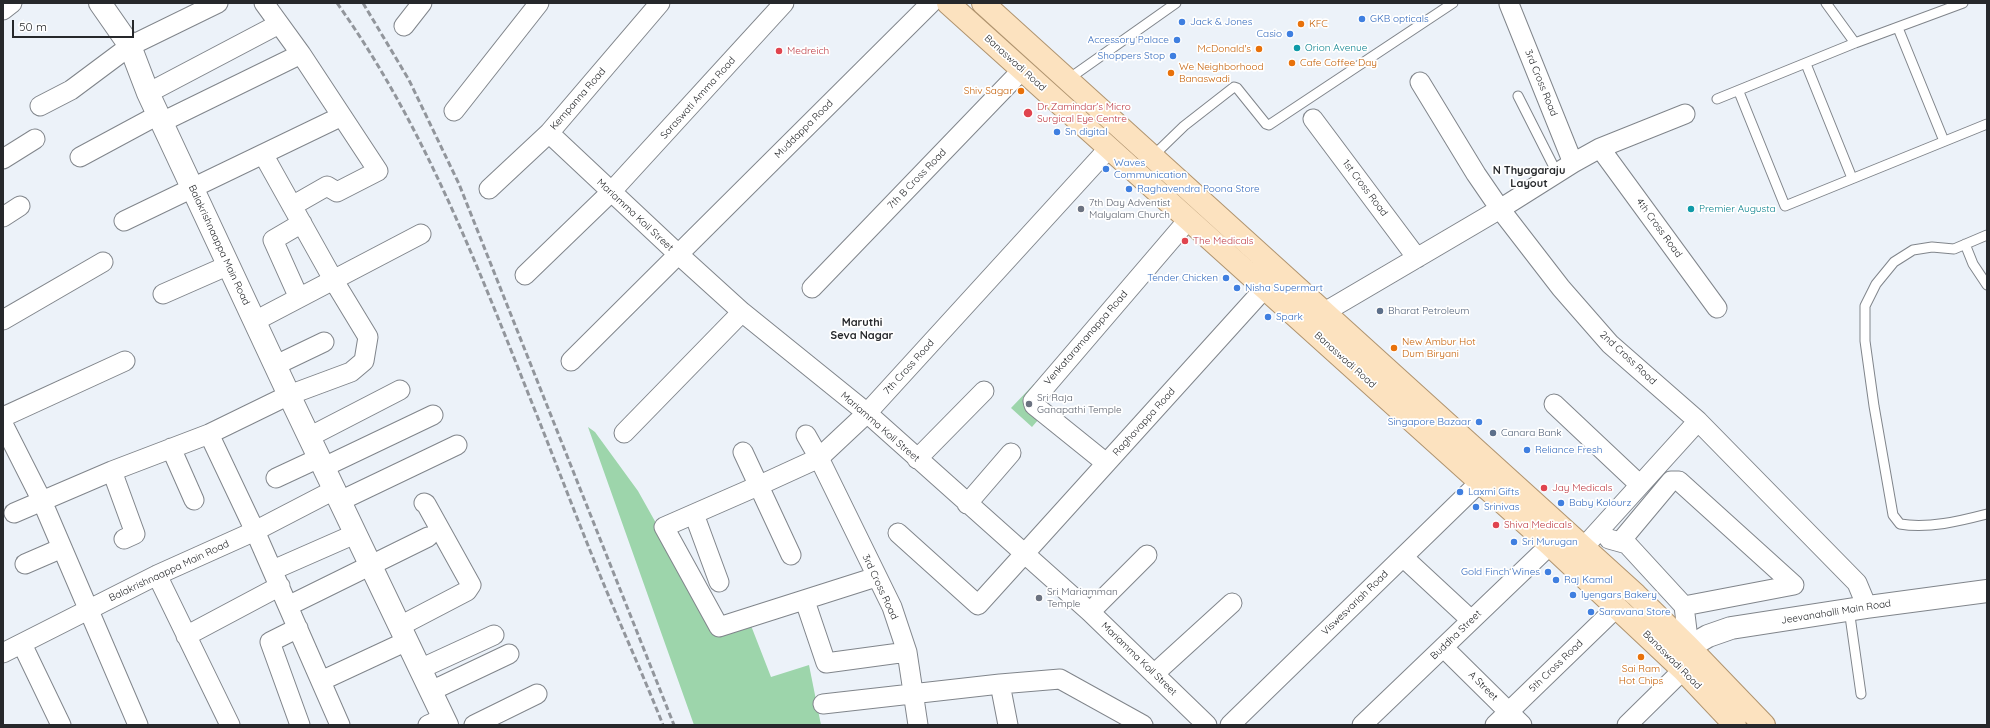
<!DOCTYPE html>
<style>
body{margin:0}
#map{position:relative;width:1990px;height:728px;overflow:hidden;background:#ecf2f9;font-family:Quicksand,sans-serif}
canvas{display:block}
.frame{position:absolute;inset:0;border:4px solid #26282b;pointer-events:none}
.scale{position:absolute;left:12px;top:20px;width:122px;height:18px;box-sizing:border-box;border:2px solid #26282b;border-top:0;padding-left:5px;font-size:12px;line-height:14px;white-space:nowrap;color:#26282b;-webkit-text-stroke:3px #fff;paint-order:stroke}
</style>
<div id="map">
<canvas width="1990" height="728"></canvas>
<div class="frame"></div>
<div class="scale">50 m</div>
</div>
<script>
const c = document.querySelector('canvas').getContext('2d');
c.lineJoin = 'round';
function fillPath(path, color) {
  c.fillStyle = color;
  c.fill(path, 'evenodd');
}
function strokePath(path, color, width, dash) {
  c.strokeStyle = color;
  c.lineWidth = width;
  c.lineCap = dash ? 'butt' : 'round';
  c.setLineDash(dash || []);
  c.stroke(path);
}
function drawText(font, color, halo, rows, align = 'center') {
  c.font = font + ' Quicksand,sans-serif';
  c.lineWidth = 3.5;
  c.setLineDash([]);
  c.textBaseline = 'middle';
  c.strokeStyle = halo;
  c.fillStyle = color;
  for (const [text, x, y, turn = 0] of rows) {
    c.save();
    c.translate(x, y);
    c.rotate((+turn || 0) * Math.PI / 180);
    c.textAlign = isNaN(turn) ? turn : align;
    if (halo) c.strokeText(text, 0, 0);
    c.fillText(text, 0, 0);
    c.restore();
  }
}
fillPath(new Path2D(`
 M1034,384L1041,391L1044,413L1032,427L1011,408Z
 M588,427L595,432L638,491L716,630L750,623L771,677L809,665L821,725H694Z`), '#9dd5ab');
const lane = new Path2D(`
 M1826,3L1855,43
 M1898,28L1944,141
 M1806,64L1852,178
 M1067,80L1176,3
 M1739,92L1785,206L1987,124
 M1518,96L1557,173
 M1717,99L1855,43L1963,3
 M1153,156L1184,126L1234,87L1237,88L1266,124L1269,125L1453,3
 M1987,235L1954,249L1932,247L1913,250L1894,262L1876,284L1865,306V341L1874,406L1893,515L1900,524C1928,529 1960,521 1987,514
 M1965,244L1973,264L1987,285
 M1849,609L1861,694`);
const street = new Path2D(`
 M264,3L301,54L378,171L337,192L327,186L292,206
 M1509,4L1573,163
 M3,10L12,3
 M404,26L422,3
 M1420,82L1476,174L1500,209L1561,288L1610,344L1698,421L1857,583L1867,607
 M148,93L279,24
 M40,106L71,90L130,46L218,3
 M454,111L539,3
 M1313,119L1417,258
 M162,122L301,54
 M549,133L678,254L742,312L867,413L1090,612L1207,725
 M1600,148L1717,308
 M80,157L158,115
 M3,159L35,139
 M489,189L549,133L660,3
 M3,217L20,206
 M124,221L342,116
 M525,275L611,192L784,3
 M812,288L1022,70
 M163,294L229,265
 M299,298L273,240L302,223
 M3,320L103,262
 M255,321L421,234
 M1313,322L1323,313L1500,209L1573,163L1600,148L1685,114
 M571,361L931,3
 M276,365L324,342
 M1554,404L1640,485
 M3,417L125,361
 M3,424L42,501L138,725
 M624,433L742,312
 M209,434L255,531L340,725
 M806,435L819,458L892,607L907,652L918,725
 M309,437L400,390
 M171,448L194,500
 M743,452L791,555
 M917,459L984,391
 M1106,463L1034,405L1033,401L1188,220
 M324,467L433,415
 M112,471L135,534L124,539
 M276,478L319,458
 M340,501L457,445
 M967,504L1011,453
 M14,513L112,471L209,434L289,395L351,372L364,361L368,337L334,281L263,154
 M694,514L719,582
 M898,533L978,605L1264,289
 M1609,539L1627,544L1684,606L1689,647
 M1620,542L1671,481H1679L1794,585L1684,606
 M1583,548L1698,421
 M1403,557L1471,620
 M25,564L62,548
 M273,570L355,534
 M157,575L230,725
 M876,577L719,627L664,527L760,485L819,458L867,413L1109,148
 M805,601L826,663L907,652
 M288,606L428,537
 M1090,612L1147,555
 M400,626L467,591L471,585L426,504L424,503
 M298,628L270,642L300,725
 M186,636L280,586
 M22,644L61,725
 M1444,648L1522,725
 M3,653L157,575L255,531L334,490
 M420,669L494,635
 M1154,674L1232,603
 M321,681L407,641
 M1000,684L1008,725
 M431,691L509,654
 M823,704L1000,684L1060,679L1143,725
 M428,725L444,718
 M474,725L537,694
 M1230,725L1480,482
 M1362,725L1550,545
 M1495,725L1617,607
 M1627,725L1683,670`);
const secondary = new Path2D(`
 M100,3L130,46L148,93L289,395L447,725
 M1689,647L1708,636L1731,628L1867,607L1987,591`);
const primary = new Path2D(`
 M948,3L1550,545L1683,670L1735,725
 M983,3L1636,595L1689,647L1764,725`);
strokePath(lane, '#80858b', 11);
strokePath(street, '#80858b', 21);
strokePath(secondary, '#80858b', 24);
strokePath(primary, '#b0946f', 24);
strokePath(lane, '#fff', 9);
strokePath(street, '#fff', 19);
strokePath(secondary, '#fff', 22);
strokePath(primary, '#fce2bf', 22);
strokePath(new Path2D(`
 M337,3C424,125 477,265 532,403C560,473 586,543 615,611C631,649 648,687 663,725
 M363,3L409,80L459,184L674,725`), '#92969c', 3, [6, 3]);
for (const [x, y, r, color] of [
 [1362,19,4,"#3f7fe0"],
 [1182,22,4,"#3f7fe0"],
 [1301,24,4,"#e8710a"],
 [1290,34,4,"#3f7fe0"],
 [1177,40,4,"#3f7fe0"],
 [1297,48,4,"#0f9aa8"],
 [1259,49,4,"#e8710a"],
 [779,51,4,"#e0444e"],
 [1173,56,4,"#3f7fe0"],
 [1292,63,4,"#e8710a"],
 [1171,73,4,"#e8710a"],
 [1021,91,4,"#e8710a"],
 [1028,113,5,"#e0444e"],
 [1057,132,4,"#3f7fe0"],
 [1106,169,4,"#3f7fe0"],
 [1129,189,4,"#3f7fe0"],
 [1081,209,4,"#6b7280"],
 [1691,209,4,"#0f9aa8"],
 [1185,241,4,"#e0444e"],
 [1226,278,4,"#3f7fe0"],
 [1237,288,4,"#3f7fe0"],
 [1380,311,4,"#5c6f8a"],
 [1268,317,4,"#3f7fe0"],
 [1394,348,4,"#e8710a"],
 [1029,404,4,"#6b7280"],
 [1479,422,4,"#3f7fe0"],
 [1493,433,4,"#5c6f8a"],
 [1527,450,4,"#3f7fe0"],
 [1544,488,4,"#e0444e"],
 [1460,492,4,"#3f7fe0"],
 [1561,503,4,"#3f7fe0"],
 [1476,507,4,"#3f7fe0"],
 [1496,525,4,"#e0444e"],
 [1514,542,4,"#3f7fe0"],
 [1548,572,4,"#3f7fe0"],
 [1556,580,4,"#3f7fe0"],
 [1573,595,4,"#3f7fe0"],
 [1039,598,4,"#6b7280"],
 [1591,612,4,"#3f7fe0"],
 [1641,657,4,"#e8710a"]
]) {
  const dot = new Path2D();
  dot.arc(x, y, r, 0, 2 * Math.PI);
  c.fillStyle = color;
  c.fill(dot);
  strokePath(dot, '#fff', 1.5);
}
drawText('10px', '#366cbe', '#fff', [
 ["GKB opticals",1370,19],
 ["Jack & Jones",1190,22],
 ["Casio",1282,34,"right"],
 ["Accessory Palace",1169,40,"right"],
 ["Shoppers Stop",1165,56,"right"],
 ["Sn digital",1065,132],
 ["Waves",1114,163],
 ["Communication",1114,175],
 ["Raghavendra Poona Store",1137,189],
 ["Tender Chicken",1218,278,"right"],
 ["Nisha Supermart",1245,288],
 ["Spark",1276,317],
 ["Singapore Bazaar",1471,422,"right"],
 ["Reliance Fresh",1535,450],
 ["Laxmi Gifts",1468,492],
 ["Baby Kolourz",1569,503],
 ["Srinivas",1484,507],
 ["Sri Murugan",1522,542],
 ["Gold Finch Wines",1540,572,"right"],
 ["Raj Kamal",1564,580],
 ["Iyengars Bakery",1581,595],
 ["Saravana Store",1599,612]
], 'left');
drawText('10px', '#c56008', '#fff', [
 ["KFC",1309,24],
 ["McDonald's",1251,49,"right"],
 ["Cafe Coffee Day",1300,63],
 ["We Neighborhood",1179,67],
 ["Banaswadi",1179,79],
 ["Shiv Sagar",1013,91,"right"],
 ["New Ambur Hot",1402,342],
 ["Dum Biryani",1402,354],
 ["Sai Ram",1641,669,"center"],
 ["Hot Chips",1641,681,"center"]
], 'left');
drawText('10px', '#0d838f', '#fff', [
 ["Orion Avenue",1305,48],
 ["Premier Augusta",1699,209]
], 'left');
drawText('10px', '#be3a42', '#fff', [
 ["Medreich",787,51],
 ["Dr Zamindar's Micro",1037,107],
 ["Surgical Eye Centre",1037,119],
 ["The Medicals",1193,241],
 ["Jay Medicals",1552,488],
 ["Shiva Medicals",1504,525]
], 'left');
drawText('10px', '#26282b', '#fff', [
 ["Banaswadi Road",1015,63,42],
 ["3rd Cross Road",1541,83,68],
 ["Saraswati Amma Road",698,98,-48],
 ["Kempanna Road",578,99,-49],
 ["Muddappa Road",804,129,-45],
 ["7th B Cross Road",917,179,-46],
 ["1st Cross Road",1365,188,53],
 ["Mariamma Koil Street",635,215,43],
 ["4th Cross Road",1659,228,54],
 ["Balakrishnaappa Main Road",219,245,65],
 ["Venkataramanappa Road",1086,338,-49],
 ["2nd Cross Road",1628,358,43],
 ["Banaswadi Road",1345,360,42],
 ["7th Cross Road",909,367,-48],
 ["Raghavappa Road",1144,422,-48],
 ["Mariamma Koil Street",880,427,41],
 ["Balakrishnaappa Main Road",169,571,-25],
 ["3rd Cross Road",880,587,65],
 ["Viswesvariah Road",1355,603,-44],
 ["Jeevanahalli Main Road",1836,612,-9],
 ["Buddha Street",1456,635,-44],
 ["Mariamma Koil Street",1139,659,44],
 ["Banaswadi Road",1672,660,45],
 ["5th Cross Road",1556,666,-44],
 ["A Street",1483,686,45]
]);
drawText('10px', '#5b616d', '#fff', [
 ["7th Day Adventist",1089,203],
 ["Malyalam Church",1089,215],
 ["Sri Raja",1037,398],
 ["Ganapathi Temple",1037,410],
 ["Sri Mariamman",1047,592],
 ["Temple",1047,604]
], 'left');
drawText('10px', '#4e5e75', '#fff', [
 ["Bharat Petroleum",1388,311],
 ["Canara Bank",1501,433]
], 'left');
drawText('bold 11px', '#26282b', '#fff', [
 ["N Thyagaraju",1529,171],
 ["Layout",1529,184],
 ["Maruthi",862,323],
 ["Seva Nagar",862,336]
]);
</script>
